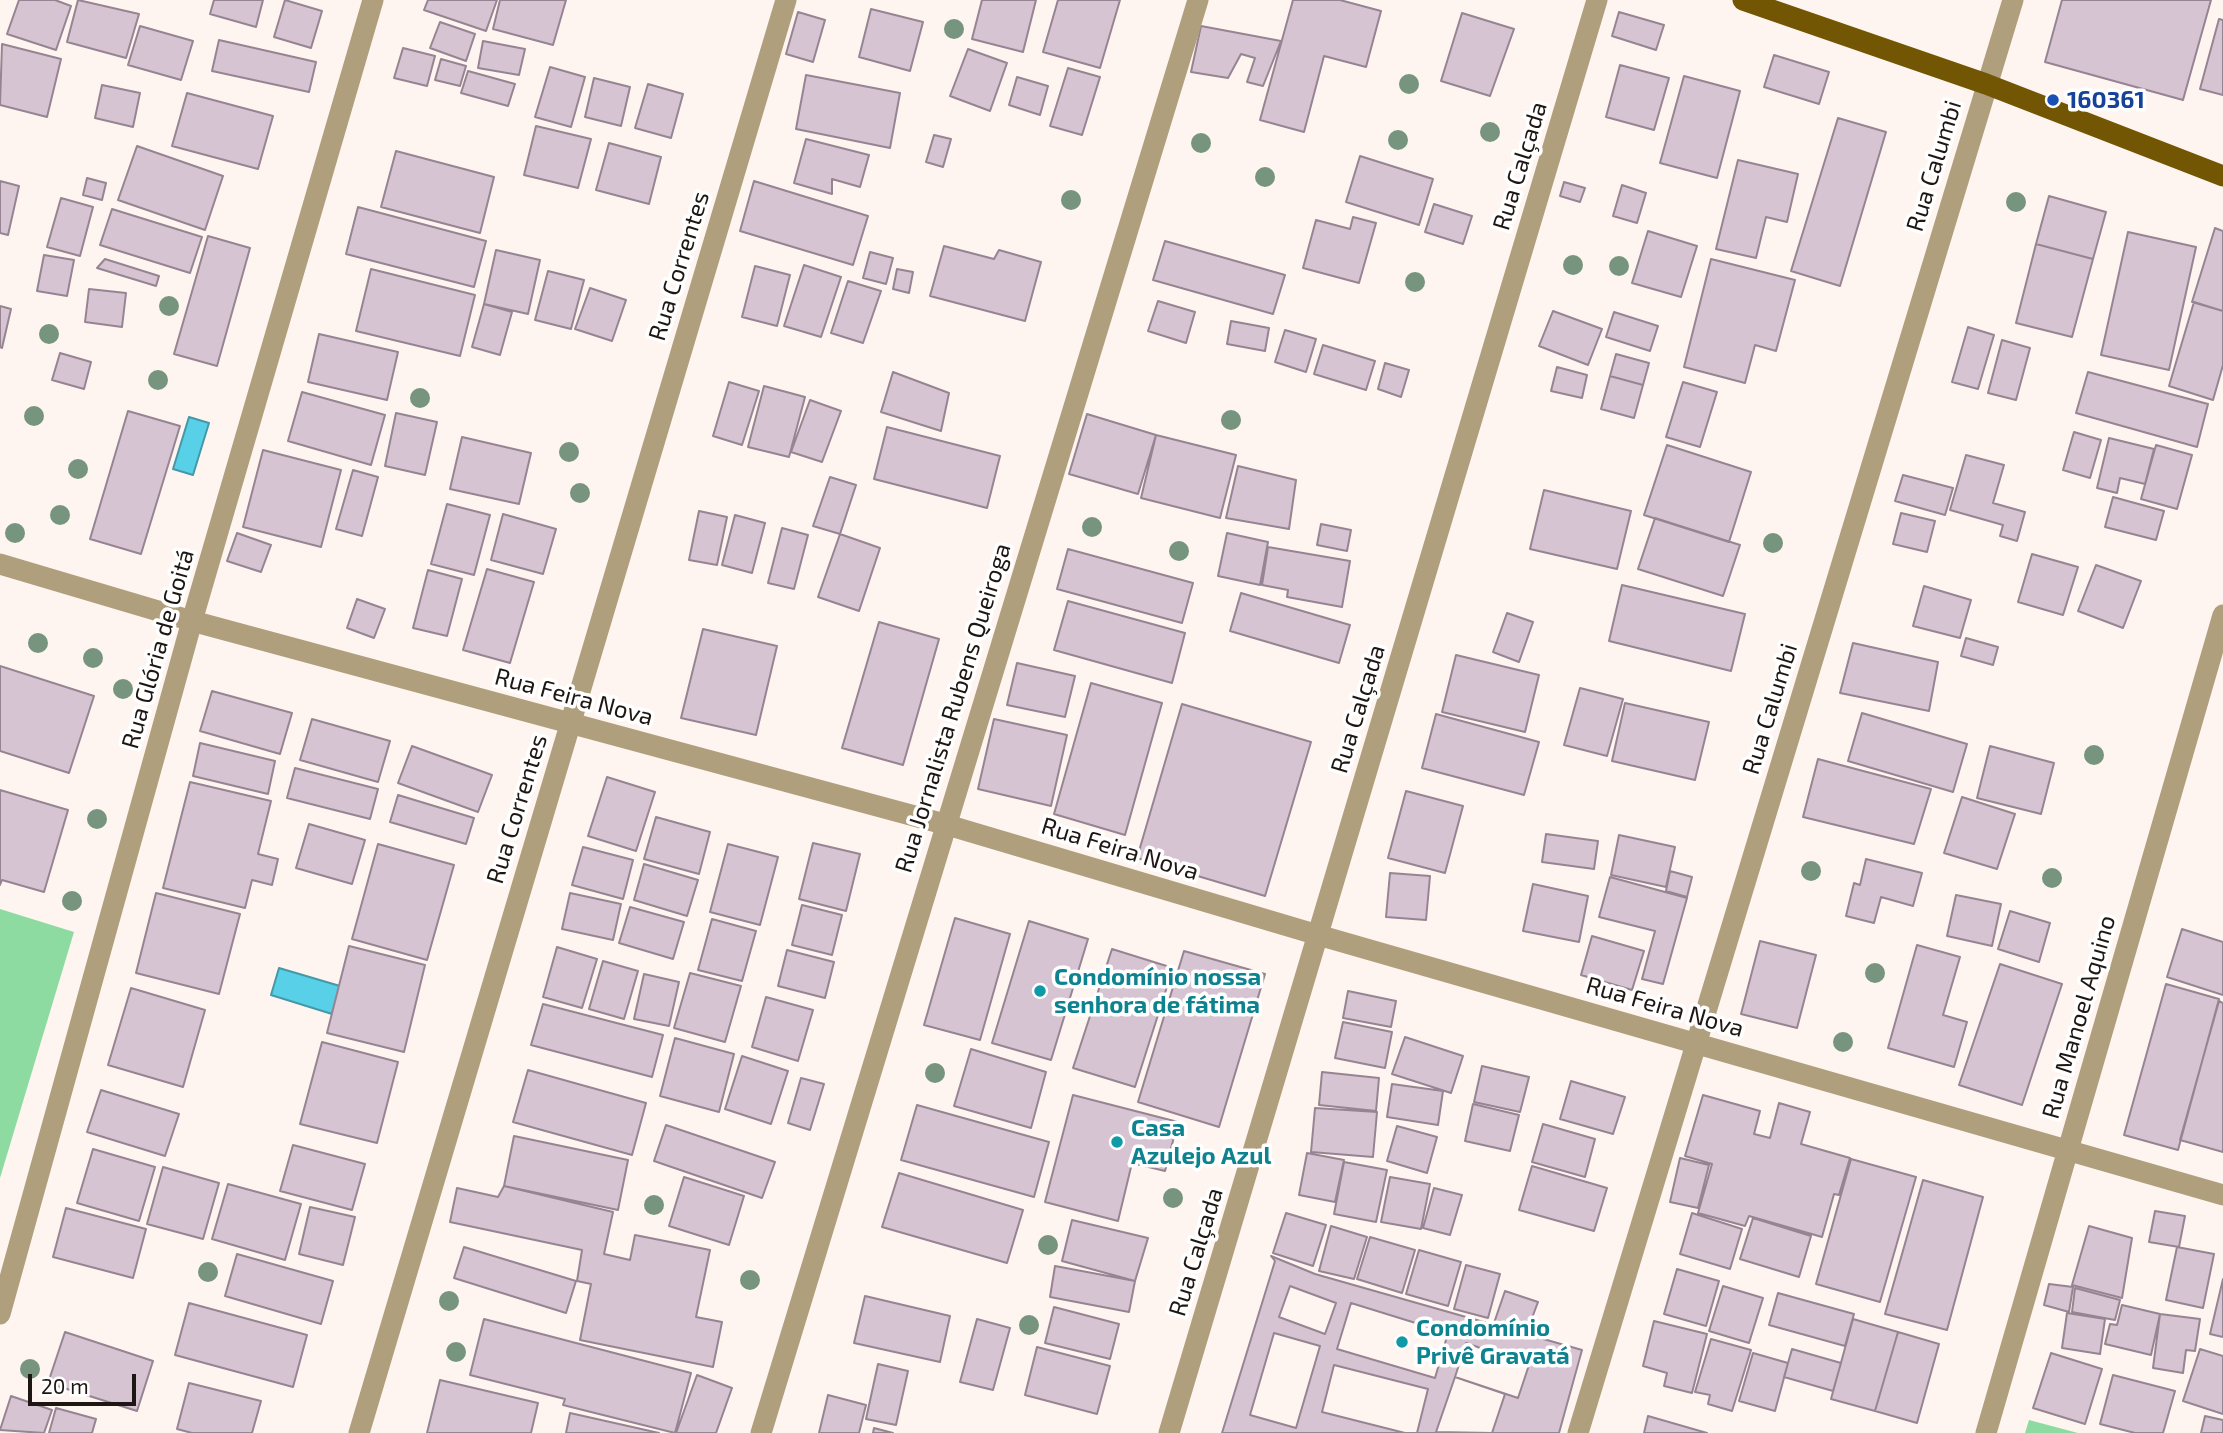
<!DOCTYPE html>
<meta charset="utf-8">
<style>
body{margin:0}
#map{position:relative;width:2223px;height:1433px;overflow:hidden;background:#fef5f0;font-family:"Exo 2",sans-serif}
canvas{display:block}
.scale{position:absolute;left:28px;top:1374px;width:108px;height:32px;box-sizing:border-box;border:4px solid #1e1612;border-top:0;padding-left:9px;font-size:21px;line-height:24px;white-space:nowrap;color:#1e1612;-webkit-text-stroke:5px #fff;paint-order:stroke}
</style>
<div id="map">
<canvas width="2223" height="1433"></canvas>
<div class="scale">20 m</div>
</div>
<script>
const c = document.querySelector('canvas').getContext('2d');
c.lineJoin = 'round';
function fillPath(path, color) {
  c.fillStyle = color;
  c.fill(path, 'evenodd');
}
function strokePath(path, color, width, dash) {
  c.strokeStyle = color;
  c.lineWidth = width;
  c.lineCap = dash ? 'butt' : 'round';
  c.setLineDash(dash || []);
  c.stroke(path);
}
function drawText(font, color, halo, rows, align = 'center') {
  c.font = font + ' "Exo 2",sans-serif';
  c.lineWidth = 7;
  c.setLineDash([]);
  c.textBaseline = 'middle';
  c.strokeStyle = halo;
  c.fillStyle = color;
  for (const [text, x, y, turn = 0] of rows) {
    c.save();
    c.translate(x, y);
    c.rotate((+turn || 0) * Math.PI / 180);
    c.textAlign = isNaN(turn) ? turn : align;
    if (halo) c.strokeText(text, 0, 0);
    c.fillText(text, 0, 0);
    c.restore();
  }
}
fillPath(new Path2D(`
 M0,909L74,932L0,1178Z
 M2029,1420L2078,1433H2025Z`), '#8edba1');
const water = new Path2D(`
 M189,417L209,423L193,475L173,469Z
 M279,968L340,986L332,1014L271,995Z`);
fillPath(water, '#57d0e8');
strokePath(water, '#4698a8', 2);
const building = new Path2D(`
 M19,0H55L71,6L56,50L7,34Z
 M78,0L139,14L126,58L67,42Z
 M214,0H263L256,27L210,14Z
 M285,0L322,11L311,48L274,37Z
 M428,0H497L486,31L424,10Z
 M500,0H566L553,45L493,29Z
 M982,0H1036L1023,52L972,39Z
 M1058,0H1120L1100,68L1043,52Z
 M1293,0H1340L1381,11L1366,67L1324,56L1304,132L1260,120Z
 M2062,0H2211L2183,100L2045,62Z
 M871,9L923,22L910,71L859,57Z
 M798,12L825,20L813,62L786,54Z
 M1619,12L1664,25L1656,50L1612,36Z
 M1462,13L1514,29L1490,96L1441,81Z
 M2219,19L2223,20V95L2200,89Z
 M440,22L475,34L466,61L430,48Z
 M140,26L193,41L181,80L128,65Z
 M1201,26L1281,41L1263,86L1247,82L1255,58L1241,54L1228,78L1191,72Z
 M219,40L316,62L309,92L212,71Z
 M483,41L525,49L519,75L478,68Z
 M2,44L61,59L47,117L0,105Z
 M403,48L435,56L427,86L394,78Z
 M968,49L1007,63L990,111L950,96Z
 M1774,55L1829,72L1819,104L1764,87Z
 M441,59L466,66L460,86L435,80Z
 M1620,65L1669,78L1654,130L1606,117Z
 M550,67L585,77L571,127L535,117Z
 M1068,68L1100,77L1082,135L1050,126Z
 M468,71L515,84L508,106L461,93Z
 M806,75L900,93L890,148L796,129Z
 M1684,76L1740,91L1717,178L1660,163Z
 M1017,77L1048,86L1040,115L1009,105Z
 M594,78L630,87L621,126L585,117Z
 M648,84L683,94L671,138L635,128Z
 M102,85L140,93L133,127L95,118Z
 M187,93L273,116L258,169L172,146Z
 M1838,118L1886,132L1840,286L1791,271Z
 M536,126L591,139L578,188L524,175Z
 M934,135L951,139L943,167L926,162Z
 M806,139L869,155L860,187L832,179V194L794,183Z
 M609,143L661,157L649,204L596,190Z
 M137,146L223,176L205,230L118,200Z
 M396,151L494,177L480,233L381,207Z
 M1360,156L1433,179L1419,225L1346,202Z
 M1738,160L1798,174L1787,222L1766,217L1756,258L1716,249Z
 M87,178L106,183L102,200L83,195Z
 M0,181L19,186L8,235L0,233Z
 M754,181L868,216L853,265L740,231Z
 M1564,182L1585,188L1580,202L1560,196Z
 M1622,185L1646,193L1637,223L1613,216Z
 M2049,196L2106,212L2093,259L2036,244Z
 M61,198L93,207L80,256L47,247Z
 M1434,204L1472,216L1463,244L1425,232Z
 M358,207L486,241L474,287L346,254Z
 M112,209L202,237L190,273L100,245Z
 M1353,217L1376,223L1359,283L1303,268L1316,220L1350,229Z
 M2215,228L2223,231V311L2192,302Z
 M1648,231L1697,246L1681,297L1632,283Z
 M2128,232L2196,247L2169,370L2101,355Z
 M208,236L250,248L217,366L174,354Z
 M1165,241L1285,275L1273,314L1153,280Z
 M2036,244L2093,259L2072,337L2016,323Z
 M944,246L994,259L999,250L1041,262L1025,321L930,296Z
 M496,250L540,260L528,314L484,304Z
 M870,252L893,258L886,284L863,278Z
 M44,255L74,260L67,296L37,291Z
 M105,259L159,276L156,286L97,268Z
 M1711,259L1795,280L1776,351L1755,345L1745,383L1684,367Z
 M804,265L841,277L821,337L784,326Z
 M755,266L790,275L777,326L742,317Z
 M371,269L475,295L460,356L356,331Z
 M897,269L913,272L909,293L893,289Z
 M548,271L584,280L571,329L535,320Z
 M848,281L881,291L863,343L831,333Z
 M590,288L626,300L612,341L575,329Z
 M89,289L126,293L122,327L85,322Z
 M1158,301L1195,312L1186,343L1148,331Z
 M2194,302L2223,311V365L2213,400L2169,386Z
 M484,304L512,312L500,355L472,347Z
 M0,306L11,309L2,348L0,347Z
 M1553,311L1602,329L1588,365L1539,346Z
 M1614,312L1658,326L1650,351L1606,337Z
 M1231,321L1269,328L1265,351L1227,344Z
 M1968,327L1994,335L1978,389L1952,382Z
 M1285,330L1316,339L1306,372L1275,362Z
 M319,334L398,352L387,400L308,382Z
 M2002,340L2030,348L2016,400L1988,393Z
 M1323,345L1375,361L1366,390L1314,374Z
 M60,353L91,362L84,389L52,380Z
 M1616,354L1649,363L1643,385L1610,376Z
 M1385,363L1409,370L1401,397L1378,389Z
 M1557,367L1587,375L1582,398L1551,391Z
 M893,372L949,393L941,431L881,412Z
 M2088,372L2208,404L2197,447L2076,413Z
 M1610,376L1643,385L1634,418L1601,409Z
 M729,382L759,391L742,445L713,436Z
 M1683,382L1717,392L1700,447L1666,437Z
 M764,386L805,397L789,457L748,447Z
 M302,392L385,415L371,465L288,441Z
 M810,400L841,411L822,462L791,452Z
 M128,411L180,426L141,554L90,539Z
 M396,413L437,422L425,475L385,466Z
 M1087,414L1156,435L1138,494L1069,474Z
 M887,427L1000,456L987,508L874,479Z
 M2074,432L2101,440L2090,478L2063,470Z
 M1156,435L1236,455L1220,518L1141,498Z
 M462,437L531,453L519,504L450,489Z
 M2109,438L2154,449L2145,484L2120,478L2117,493L2097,488Z
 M1667,445L1751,472L1729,542L1644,515Z
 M2156,445L2192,455L2177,509L2141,499Z
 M263,450L341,470L321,547L243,527Z
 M1966,455L2004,465L1993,503L2025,512L2017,541L2000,536L2003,525L1950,510Z
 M1238,466L1296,480L1289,529L1226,518Z
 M353,470L378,477L362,536L336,529Z
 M1903,475L1953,488L1945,515L1895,501Z
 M830,477L856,485L840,534L813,526Z
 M1544,490L1631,511L1617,569L1530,549Z
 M2113,497L2164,511L2156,540L2105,527Z
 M447,504L490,515L474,575L431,564Z
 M699,511L727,517L717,565L689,560Z
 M1901,513L1935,521L1927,552L1893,544Z
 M503,514L556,529L543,574L491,560Z
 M735,515L765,523L752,573L722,565Z
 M1655,518L1740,545L1723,596L1638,569Z
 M1321,524L1351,530L1347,551L1317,545Z
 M782,528L808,535L794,589L768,583Z
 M237,533L271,545L261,572L227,561Z
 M1227,533L1268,542L1260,585L1218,576Z
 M840,534L880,548L859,611L818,597Z
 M1268,547L1350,561L1342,607L1287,597L1288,590L1262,585Z
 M1068,549L1193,583L1182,623L1057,589Z
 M2032,554L2078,567L2063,615L2018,602Z
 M2096,565L2141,581L2123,628L2078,611Z
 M487,569L534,582L510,663L463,650Z
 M428,570L462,579L447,636L413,628Z
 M1622,585L1745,614L1731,671L1609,641Z
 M1924,586L1971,600L1960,638L1913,626Z
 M1241,593L1350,625L1339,663L1230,631Z
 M357,599L385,609L374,638L347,628Z
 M1068,601L1185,633L1172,683L1054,650Z
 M1507,613L1533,622L1519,662L1493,652Z
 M879,622L939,639L903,765L842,748Z
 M703,629L777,646L756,735L681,718Z
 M1966,638L1998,647L1993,665L1961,656Z
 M1853,643L1938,662L1929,711L1840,693Z
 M1456,655L1539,675L1525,732L1442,712Z
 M1017,663L1075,676L1065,717L1007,705Z
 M0,666L94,696L69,773L0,751Z
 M1091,683L1162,703L1125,835L1054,814Z
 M1580,688L1623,699L1607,756L1564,745Z
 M212,691L292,713L280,754L200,731Z
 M1625,703L1709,722L1695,780L1612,761Z
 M1182,704L1311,742L1265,896L1137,858Z
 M1862,713L1967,744L1953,792L1848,761Z
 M1436,714L1539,742L1524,795L1422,768Z
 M312,719L390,741L378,782L300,760Z
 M994,719L1067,735L1051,806L978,789Z
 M200,743L275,761L268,794L193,776Z
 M412,746L492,775L478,812L398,783Z
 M1990,746L2054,763L2041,814L1977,798Z
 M1818,759L1931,789L1914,844L1803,817Z
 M295,768L378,789L370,819L287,798Z
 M607,777L655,792L636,851L588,836Z
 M190,782L271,801L258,854L278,859L272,885L252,880L245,908L163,888Z
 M0,790L68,810L44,892L2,880L0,885Z
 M1406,791L1463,806L1445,873L1388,858Z
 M398,795L474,818L466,844L390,822Z
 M1962,797L2015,814L1997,869L1944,853Z
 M656,817L710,832L699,874L644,859Z
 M309,824L365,840L352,884L296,868Z
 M1546,834L1598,841L1594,869L1542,862Z
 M1619,835L1675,847L1666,887L1611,875Z
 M813,843L860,854L846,911L799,899Z
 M378,844L454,865L427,960L352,939Z
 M728,844L778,857L760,925L710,912Z
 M583,847L633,860L623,899L572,885Z
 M1866,859L1922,873L1913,906L1881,897L1874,923L1846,916L1854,883L1860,885Z
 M644,864L698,880L687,916L634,900Z
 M1670,871L1692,877L1687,897L1666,891Z
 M1390,873L1430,876L1426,920L1386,917Z
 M1610,877L1687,898L1663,984L1642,979L1655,931L1599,917Z
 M1533,884L1588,896L1579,942L1523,931Z
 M156,893L240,914L219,994L136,973Z
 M570,893L621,904L613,940L562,929Z
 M1956,895L2001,904L1992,946L1947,936Z
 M802,905L842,915L832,955L792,945Z
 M630,907L684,922L673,959L619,943Z
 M2010,911L2050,923L2039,962L1998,949Z
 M955,918L1010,934L980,1040L924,1025Z
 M712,919L756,931L742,981L698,970Z
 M1029,921L1088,939L1051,1060L992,1043Z
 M2182,929L2223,942V995L2167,977Z
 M1592,936L1644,951L1632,990L1581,975Z
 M1760,941L1816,955L1797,1028L1741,1014Z
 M1917,945L1960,957L1943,1015L1967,1022L1954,1067L1888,1048Z
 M349,946L425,965L404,1052L327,1033Z
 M557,947L597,959L582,1008L543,997Z
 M1112,949L1173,968L1135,1087L1073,1068Z
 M787,950L834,962L825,998L778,986Z
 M1184,951L1265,974L1219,1127L1138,1102Z
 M603,961L638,971L624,1019L589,1009Z
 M2000,964L2062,984L2022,1105L1959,1085Z
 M690,973L741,986L725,1042L674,1028Z
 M644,974L679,982L669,1026L634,1019Z
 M2166,984L2219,999L2178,1150L2124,1135Z
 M131,988L205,1010L183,1087L108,1065Z
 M1348,991L1396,1001L1391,1027L1343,1018Z
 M766,997L813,1010L798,1061L752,1047Z
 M2219,1001L2223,1003V1152L2180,1140Z
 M543,1004L663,1035L652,1077L531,1045Z
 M1343,1022L1392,1032L1385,1068L1335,1058Z
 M1405,1037L1463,1056L1451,1093L1392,1074Z
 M675,1038L734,1054L719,1112L660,1096Z
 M322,1042L398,1062L377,1143L300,1124Z
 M971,1049L1046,1072L1031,1128L954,1106Z
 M742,1056L788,1071L771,1124L725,1109Z
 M1482,1066L1529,1077L1520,1112L1474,1102Z
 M528,1070L646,1103L632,1155L513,1122Z
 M1322,1072L1379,1078L1376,1111L1319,1105Z
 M801,1078L824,1084L810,1130L788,1123Z
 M1571,1081L1625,1097L1613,1134L1560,1119Z
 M1392,1084L1443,1091L1438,1125L1387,1117Z
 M101,1090L179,1114L165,1156L87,1132Z
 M1073,1095L1178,1122L1165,1171L1132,1163L1118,1221L1045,1202Z
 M1703,1095L1760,1111L1754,1134L1770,1138L1779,1103L1810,1112L1801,1144L1850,1158L1839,1195L1834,1194L1822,1237L1749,1216L1745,1226L1698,1213L1712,1164L1685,1156Z
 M1473,1104L1519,1115L1510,1151L1465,1141Z
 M917,1105L1049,1142L1034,1197L901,1160Z
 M1315,1108L1377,1112L1373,1157L1311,1152Z
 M1543,1124L1595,1139L1585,1177L1532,1162Z
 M666,1125L775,1162L762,1198L654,1161Z
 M1397,1126L1437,1137L1427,1173L1387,1161Z
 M514,1136L628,1160L618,1210L504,1186Z
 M293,1145L365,1164L352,1210L280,1191Z
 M93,1149L155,1167L139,1221L77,1203Z
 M1307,1153L1344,1160L1335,1202L1299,1195Z
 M1680,1158L1709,1165L1698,1208L1670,1202Z
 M1851,1159L1916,1177L1880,1302L1816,1284Z
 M1344,1162L1387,1170L1376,1222L1334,1214Z
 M1532,1166L1607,1188L1594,1231L1519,1210Z
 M163,1167L219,1183L203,1239L147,1224Z
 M899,1173L1023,1210L1007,1263L882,1227Z
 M684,1177L744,1196L729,1245L669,1226Z
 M1390,1177L1430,1184L1421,1229L1381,1222Z
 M1923,1180L1983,1197L1947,1330L1885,1314Z
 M228,1184L301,1204L285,1260L212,1239Z
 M504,1186L613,1212L604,1254L630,1260L635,1235L710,1250L696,1317L722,1322L713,1367L580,1340L591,1284L577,1281L582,1250L450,1222L457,1188L498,1197Z
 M1434,1188L1462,1195L1450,1235L1423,1228Z
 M310,1207L355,1217L343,1265L299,1254Z
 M66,1208L146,1229L133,1278L53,1257Z
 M2155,1211L2185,1216L2179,1247L2149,1242Z
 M1286,1213L1326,1225L1313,1266L1273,1253Z
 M1692,1213L1742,1229L1730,1269L1680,1254Z
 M1753,1218L1811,1236L1799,1277L1740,1259Z
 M1072,1220L1148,1238L1135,1281L1062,1261Z
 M1331,1226L1367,1237L1354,1279L1319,1271Z
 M2089,1226L2132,1238L2122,1298L2072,1285Z
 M1370,1237L1415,1250L1402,1293L1357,1279Z
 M464,1247L576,1281L566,1313L454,1278Z
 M2177,1247L2214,1254L2203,1308L2166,1300Z
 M1419,1250L1461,1262L1448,1306L1406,1294Z
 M237,1254L333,1281L321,1324L225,1296Z
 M1271,1256L1315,1274L1582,1350L1559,1433H1222L1275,1261Z
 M1466,1265L1500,1274L1488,1318L1454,1309Z
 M1055,1266L1135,1281L1129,1312L1050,1297Z
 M1677,1269L1719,1281L1706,1326L1664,1314Z
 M2223,1279V1337L2210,1334Z
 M2049,1284L2073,1287L2069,1312L2044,1305Z
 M1290,1286L1336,1303L1325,1334L1279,1317Z
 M1723,1286L1763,1298L1749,1343L1709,1331Z
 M2075,1288L2120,1300L2115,1320L2072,1312Z
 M1505,1291L1538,1302L1526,1334L1494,1323Z
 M1778,1293L1854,1314L1845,1346L1769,1325Z
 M865,1296L950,1316L940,1362L854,1343Z
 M189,1303L307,1335L293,1387L175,1355Z
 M1351,1303L1448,1333L1435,1378L1337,1349Z
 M2122,1305L2160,1314L2151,1355L2105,1344L2110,1324L2117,1325Z
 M1054,1307L1119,1324L1110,1359L1045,1343Z
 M2067,1313L2105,1319L2100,1354L2062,1348Z
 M2160,1314L2200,1319L2195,1351L2186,1350L2183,1373L2153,1368Z
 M484,1319L691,1373L675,1433L563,1405L565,1399L470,1375Z
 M977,1319L1010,1328L993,1390L960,1382Z
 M1853,1319L1898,1332L1875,1411L1831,1399Z
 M1654,1321L1707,1334L1692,1393L1664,1386L1667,1373L1643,1366Z
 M65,1332L153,1361L137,1411L48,1383Z
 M1898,1332L1939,1344L1917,1423L1875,1411Z
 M1274,1333L1320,1346L1296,1428L1250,1415Z
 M1711,1339L1751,1350L1732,1411L1708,1404L1710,1395L1695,1392Z
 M1466,1343L1529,1365L1518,1398L1455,1377Z
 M1037,1347L1110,1366L1097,1414L1025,1395Z
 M1792,1349L1841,1363L1833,1391L1784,1377Z
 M2200,1349L2223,1356V1414L2183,1401Z
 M1753,1353L1788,1363L1775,1411L1739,1401Z
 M2051,1353L2102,1369L2085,1424L2033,1408Z
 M878,1364L908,1371L896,1425L866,1419Z
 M1334,1365L1428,1389L1417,1433H1405L1322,1412Z
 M697,1375L732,1388L716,1433H676Z
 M2113,1375L2175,1391L2163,1433H2135L2100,1424Z
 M1455,1377L1505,1394L1492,1433L1436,1432Z
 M440,1380L538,1403L531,1433H427Z
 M189,1383L261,1401L252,1433H192L177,1429Z
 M828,1395L866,1405L859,1433H819Z
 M11,1396L52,1410L44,1433L0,1430Z
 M56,1408L96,1419L92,1433H49Z
 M570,1413L659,1433H566Z
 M1648,1416L1707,1433H1644Z
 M2205,1416L2223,1420V1433H2201Z
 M874,1428L893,1433H873Z`);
fillPath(building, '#d7c4d3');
strokePath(building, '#978492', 2);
strokePath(new Path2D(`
 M0,564L192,621L944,824L1318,935L2223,1195
 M0,1314L192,621L373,0
 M359,1433L786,0
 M761,1433L1198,0
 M1169,1433L1597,0
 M1578,1433L2013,0
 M1986,1433L2223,615`), '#af9f7d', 21);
strokePath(new Path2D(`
 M1743,0L1986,84L2223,176`), '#725603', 21);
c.fillStyle = '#77947e';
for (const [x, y] of [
 [954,29],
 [1409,84],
 [1490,132],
 [1398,140],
 [1201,143],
 [1265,177],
 [1071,200],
 [2016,202],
 [1573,265],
 [1619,266],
 [1415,282],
 [169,306],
 [49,334],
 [158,380],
 [420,398],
 [34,416],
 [1231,420],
 [569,452],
 [78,469],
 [580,493],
 [60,515],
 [1092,527],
 [15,533],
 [1773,543],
 [1179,551],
 [38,643],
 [93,658],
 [123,689],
 [2094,755],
 [97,819],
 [1811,871],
 [2052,878],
 [72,901],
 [1875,973],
 [1843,1042],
 [935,1073],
 [1173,1198],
 [654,1205],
 [1048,1245],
 [208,1272],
 [750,1280],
 [449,1301],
 [1029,1325],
 [456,1352],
 [30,1369]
]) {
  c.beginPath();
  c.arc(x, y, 10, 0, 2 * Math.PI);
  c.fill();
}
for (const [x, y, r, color] of [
 [2053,100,7,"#1a4fb4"],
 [1040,991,7,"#0f9aa8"],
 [1117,1142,7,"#0f9aa8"],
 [1402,1342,7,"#0f9aa8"]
]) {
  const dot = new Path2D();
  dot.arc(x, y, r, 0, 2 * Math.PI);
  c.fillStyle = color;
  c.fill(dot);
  strokePath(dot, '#fff', 2.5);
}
drawText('bold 24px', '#164399', '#fff', [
 ["160361",2067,100]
], 'left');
drawText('24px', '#1e1612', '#fff', [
 ["Rua Calçada",1520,166,-73],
 ["Rua Calumbi",1934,166,-73],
 ["Rua Correntes",679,266,-73],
 ["Rua Glória de Goitá",158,649,-74],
 ["Rua Feira Nova",574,697,15],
 ["Rua Jornalista Rubens Queiroga",953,708,-73],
 ["Rua Calçada",1358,709,-73],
 ["Rua Calumbi",1770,709,-73],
 ["Rua Correntes",517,809,-73],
 ["Rua Feira Nova",1120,849,17],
 ["Rua Feira Nova",1665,1007,16],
 ["Rua Manoel Aquino",2079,1017,-74],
 ["Rua Calçada",1196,1252,-73]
]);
drawText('bold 24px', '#0d838f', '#fff', [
 ["Condomínio nossa",1054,977],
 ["senhora de fátima",1054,1005],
 ["Casa",1131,1128],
 ["Azulejo Azul",1131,1156],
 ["Condomínio",1416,1328],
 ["Privê Gravatá",1416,1356]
], 'left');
</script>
